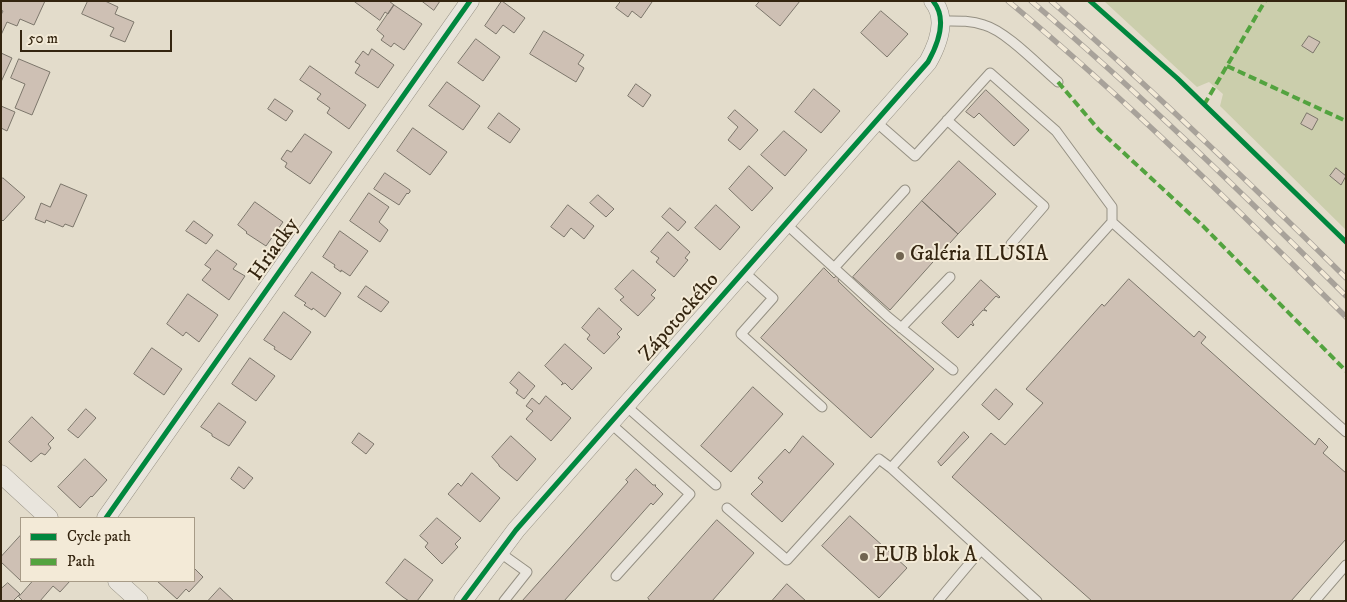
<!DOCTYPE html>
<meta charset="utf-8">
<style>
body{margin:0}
#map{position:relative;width:1347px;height:602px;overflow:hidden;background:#e3dccb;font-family:"IM FELL DW Pica",serif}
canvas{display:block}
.frame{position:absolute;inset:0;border:2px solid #342510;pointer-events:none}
.legend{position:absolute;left:20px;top:517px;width:175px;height:65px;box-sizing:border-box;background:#f3ead7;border:1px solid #a79b87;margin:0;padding:6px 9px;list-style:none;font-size:15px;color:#342510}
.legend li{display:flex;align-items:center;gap:10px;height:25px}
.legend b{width:25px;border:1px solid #a79b87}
.scale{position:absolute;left:20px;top:30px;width:152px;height:22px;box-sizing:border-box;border:2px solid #342510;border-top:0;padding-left:6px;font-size:15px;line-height:18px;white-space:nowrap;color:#342510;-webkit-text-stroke:4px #f3ead7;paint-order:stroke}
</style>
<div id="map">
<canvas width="1347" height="602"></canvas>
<div class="frame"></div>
<ul class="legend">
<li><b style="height:6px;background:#00873e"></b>Cycle path</li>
<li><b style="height:6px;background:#53a33f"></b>Path</li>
</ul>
<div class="scale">50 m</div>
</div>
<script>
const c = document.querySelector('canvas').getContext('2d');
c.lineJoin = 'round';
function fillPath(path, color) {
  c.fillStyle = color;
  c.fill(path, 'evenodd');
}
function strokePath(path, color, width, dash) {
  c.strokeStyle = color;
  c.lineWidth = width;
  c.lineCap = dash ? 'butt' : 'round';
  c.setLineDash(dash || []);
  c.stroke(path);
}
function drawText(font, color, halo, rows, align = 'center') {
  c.font = font + ' "IM FELL DW Pica",serif';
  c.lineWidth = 4;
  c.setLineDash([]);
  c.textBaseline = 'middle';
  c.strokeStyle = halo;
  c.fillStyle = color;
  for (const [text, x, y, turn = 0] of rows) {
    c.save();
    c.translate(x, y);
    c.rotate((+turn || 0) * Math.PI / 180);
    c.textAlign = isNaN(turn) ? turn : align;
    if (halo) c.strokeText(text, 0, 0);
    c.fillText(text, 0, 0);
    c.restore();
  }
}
fillPath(new Path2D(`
 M1104,1H1346V230L1220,106L1223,94L1209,82L1197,87Z`), '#cbceac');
const building = new Path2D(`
 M1,1H45L34,25L20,19L17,26L7,22L1,35V15L3,11L1,10Z
 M88,1H105L118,7L115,14L134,22L125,42L110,36L114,28L82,14Z
 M354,1H389L394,5L388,14L385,12L380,20Z
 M422,1H440L434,10Z
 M502,1L525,18L514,33L503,25L496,34L485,26Z
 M621,1H651L652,2L641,18L632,11L628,17L616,8Z
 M760,1H800L780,26L756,6Z
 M394,5L422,24L404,50L394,43L391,47L381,40L384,36L377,30Z
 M881,11L908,34L887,57L861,33Z
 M544,31L584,55L578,64L584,68L576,82L530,54Z
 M1309,36L1320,42L1313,53L1302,46Z
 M476,39L500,57L483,81L458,63Z
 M372,49L394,65L378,88L355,73L360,65L355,62L363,51L368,55Z
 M1,53L12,58L1,82Z
 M19,59L50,72L32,115L15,108L25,84L11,78Z
 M310,66L366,105L349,129L327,113L330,108L317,99L321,94L300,80Z
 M447,82L480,106L463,130L429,106Z
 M636,84L651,95L643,107L628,96Z
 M814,89L840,111L821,133L795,112Z
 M986,90L1029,130L1014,146L979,113L974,118L966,112Z
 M275,99L293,111L286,121L268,109Z
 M1,106L15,112L7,131L1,128Z
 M735,110L758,130L740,150L728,140L738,127L728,118Z
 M499,113L520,129L510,143L488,128Z
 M1307,113L1318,119L1312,130L1301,124Z
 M413,128L447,152L430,175L397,151Z
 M784,131L807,150L785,176L761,155Z
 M305,134L332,152L310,184L285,167L287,163L281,159L287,150L291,152Z
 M959,161L996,194L958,234L922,201Z
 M749,166L773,188L752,211L729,189Z
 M1336,168L1346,176L1341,185L1330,176Z
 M385,173L410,190V192L408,194L407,193L399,205L374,189Z
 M3,178L25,197L3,221L1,219V180Z
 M61,184L87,195L73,227L65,224L63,227L46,220L45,223L35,219L41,203L50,207Z
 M369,193L389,207L379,222L388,230L380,242L350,221Z
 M598,195L614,209L606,217L590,203Z
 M922,201L958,234L890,310L853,277Z
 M255,202L283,222L266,246L246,233L247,232L238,225Z
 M568,205L594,226L584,239L571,228L564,237L551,227Z
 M716,205L740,227L720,250L695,228Z
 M670,208L686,222L678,231L662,217Z
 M194,221L213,235L206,244L186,231Z
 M340,231L368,251L350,276L341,270V272L334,267L335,265L323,257Z
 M668,232L690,252L685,258L688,260L674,277L656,262L659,258L651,252Z
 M217,250L237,264L233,269L245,276L229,300L202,280L211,269L205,265Z
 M824,268L834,278L836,276L839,279L838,281L865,307L934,369L871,438L761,338Z
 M633,270L656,290L651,295L655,298L638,316L620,300L624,297L615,289Z
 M312,272L341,293L325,317L313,308L312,310L304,305L306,303L295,296Z
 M1129,279L1194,337L1199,331L1206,337L1201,343L1315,445L1319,438L1328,447L1323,453L1346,473V539L1291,601H1092L952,477L991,433L1005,445L1043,403L1026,389L1102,304L1104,306Z
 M981,280L1000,297L999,298L996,296L984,309L987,311L983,310L972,322L974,325L973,326L971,324L958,338L942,323Z
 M366,286L389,302L381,312L358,297Z
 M188,294L218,315L199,342L186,332L183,336L167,324Z
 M599,308L622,329L617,334L620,337L604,354L587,339L590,335L582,328Z
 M284,312L311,332L291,360L274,349L275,347L264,340Z
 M565,344L592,368L572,390L565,383L561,385L563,383L545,366Z
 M152,348L182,369L164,395L134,374Z
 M250,358L275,376L256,401L232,384Z
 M519,372L535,386L524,399L516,393L518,390L510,383Z
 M753,387L783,414L731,472L701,446Z
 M996,389L1013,404L999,420L982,405Z
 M546,396L571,418L551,441L526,419L533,411L526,406L532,398L539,404Z
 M219,403L246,422L229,446L212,436V434L201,427Z
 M86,409L96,418L78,438L68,430Z
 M32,417L54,438L48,444L51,448L45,455L41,453L31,462L9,442Z
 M964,432L969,437L941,466L938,462Z
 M359,433L374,444L366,454L352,443Z
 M511,436L536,459L517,481L499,466V465L492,457Z
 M803,436L834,464L782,522L751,494L763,482L758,478L785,449L789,453Z
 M85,459L107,480L92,497L91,496L80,508L58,487Z
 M239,467L253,478L244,489L231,479Z
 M636,469L653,485H656L655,486L663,494L653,505L651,503L564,601H522L628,482L626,480Z
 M472,473L500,498L480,522L448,494L458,483L461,486Z
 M850,516L907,568L879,598L822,546Z
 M437,518L461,538L455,544L458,547L442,564L425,547L428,543L420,536Z
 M717,520L754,553L712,601H650L648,598Z
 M21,535V579L20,580L1,562V557Z
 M405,559L433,580L417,601H409L403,597L386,583Z
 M194,568L203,577L189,592L186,589L177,599L157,581H194Z
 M33,581H70L60,592L53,586L40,601H23L19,597Z
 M8,583L20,594L13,601H1V589Z
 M787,584L806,601H772Z
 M220,588L234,601H208Z`);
fillPath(building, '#cec0b4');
strokePath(building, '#7c766b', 1);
const lane = new Path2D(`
 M940,21C955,21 970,20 984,25C1006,31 1039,66 1058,82
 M947,120L1044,206L1011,244
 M875,121L915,156L990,73L1056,131L1112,207V222
 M785,223L888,317L953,370
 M834,268L905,190
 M743,271L773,298L741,334L822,407
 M901,328L950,277
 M625,405L716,485
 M610,423L690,494L616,576
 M727,508L787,560L879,459L891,468
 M499,552L527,572L504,601
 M938,601L980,551
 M1037,601L891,468L1112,222L1346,432
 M1315,601L1346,565`);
const street = new Path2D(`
 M1,474L49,518
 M106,518L470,1
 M117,581L139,601
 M463,601L516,530L928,62C938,44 948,19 933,1`);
strokePath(lane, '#959083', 11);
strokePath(street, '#959083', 19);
strokePath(lane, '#e9e5dd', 9);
strokePath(street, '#e9e5dd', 18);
const rail = new Path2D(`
 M1008,1C1127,100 1236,208 1346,317
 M1031,1C1141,94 1244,195 1346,296
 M1051,1C1153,90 1250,183 1346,278`);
strokePath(rail, '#a8a29a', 5.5);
strokePath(rail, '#f3ead7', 4, [11]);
strokePath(new Path2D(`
 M1227,66L1346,121
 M1058,82L1099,130L1203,226L1346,371
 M1204,105L1265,1`), '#53a33f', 4, [8, 4]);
strokePath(new Path2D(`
 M1090,1L1177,78L1346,242
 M106,518L470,1
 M463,601L516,530L928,62C938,44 948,19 933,1`), '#00873e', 5);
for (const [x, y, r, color] of [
 [900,256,5,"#716551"],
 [864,557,5,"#716551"]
]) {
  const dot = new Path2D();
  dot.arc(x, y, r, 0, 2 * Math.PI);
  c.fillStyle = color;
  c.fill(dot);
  strokePath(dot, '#f3ead7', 2);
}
drawText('21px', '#342510', '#f3ead7', [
 ["Hriadky",275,250,-55],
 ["Zápotockého",680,318,-49]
]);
drawText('21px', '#342510', '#f3ead7', [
 ["Galéria ILUSIA",910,256],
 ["EUB blok A",874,557]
], 'left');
</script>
